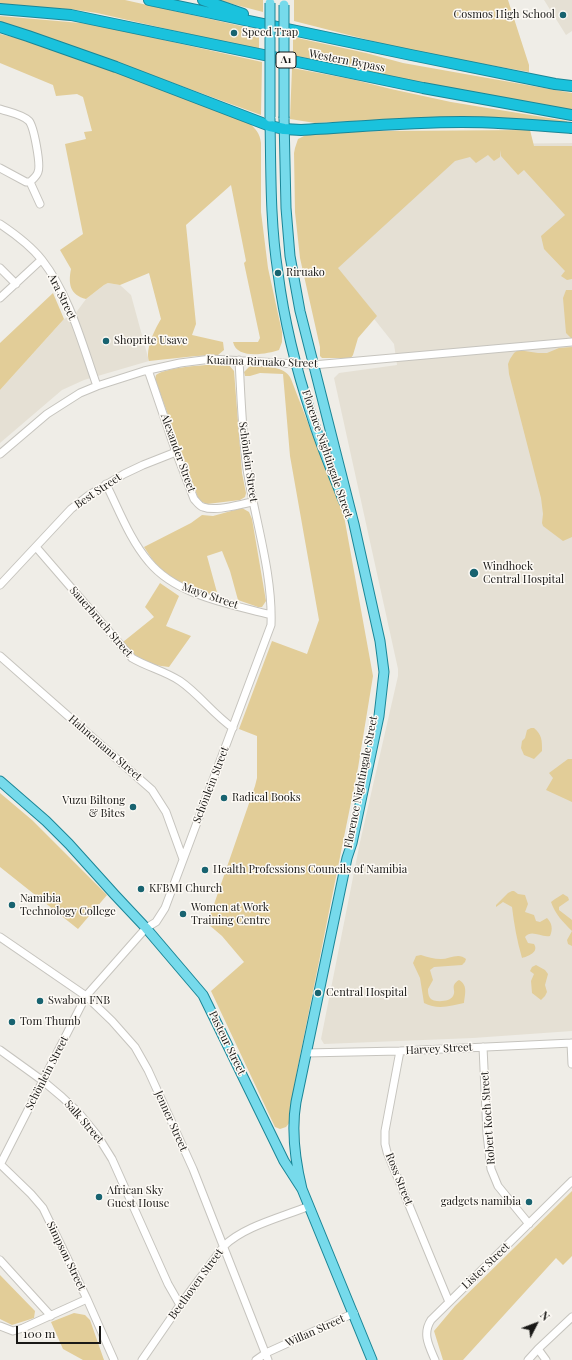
<!DOCTYPE html>
<meta charset="utf-8">
<style>
body{margin:0}
#map{position:relative;width:572px;height:1360px;overflow:hidden;background:#efede7;font-family:"Playfair Display",serif}
canvas{display:block}
.north{position:absolute;left:516px;top:1304px;width:40px;height:40px;-webkit-text-stroke:3px #fdfaf5;paint-order:stroke;rotate:48deg;font-size:11px;font-weight:700;line-height:16px;text-align:center;color:#191816}
.north::after{content:'';display:block;margin:auto;width:14px;height:18px;background:#191816;clip-path:polygon(50% 0,100% 100%,50% 72%,0 100%)}
.scale{position:absolute;left:16px;top:1326px;width:85px;height:18px;box-sizing:border-box;border:2px solid #191816;border-top:0;padding-left:5px;font-size:12px;line-height:14px;white-space:nowrap;color:#191816;-webkit-text-stroke:3px #fdfaf5;paint-order:stroke}
</style>
<div id="map">
<canvas width="572" height="1360"></canvas>
<div class="north">N</div>
<div class="scale">100 m</div>
</div>
<script>
const c = document.querySelector('canvas').getContext('2d');
c.lineJoin = 'round';
function fillPath(path, color) {
  c.fillStyle = color;
  c.fill(path, 'evenodd');
}
function strokePath(path, color, width, dash) {
  c.strokeStyle = color;
  c.lineWidth = width;
  c.lineCap = dash ? 'butt' : 'round';
  c.setLineDash(dash || []);
  c.stroke(path);
}
function drawText(font, color, halo, rows, align = 'center') {
  c.font = font + ' "Playfair Display",serif';
  c.lineWidth = 3;
  c.setLineDash([]);
  c.textBaseline = 'middle';
  c.strokeStyle = halo;
  c.fillStyle = color;
  for (const [text, x, y, turn = 0] of rows) {
    c.save();
    c.translate(x, y);
    c.rotate((+turn || 0) * Math.PI / 180);
    c.textAlign = isNaN(turn) ? turn : align;
    if (halo) c.strokeText(text, 0, 0);
    c.fillText(text, 0, 0);
    c.restore();
  }
}
fillPath(new Path2D(`
 M544,0H572V31L566,35Z
 M572,143V1031L473,1038L324,1044L321,1039L360,842L398,676V669L334,378L339,373L397,365L394,344L333,267L408,145Z
 M108,283L120,285L131,295L149,361L84,380L62,390L0,443V390L64,319L75,314L86,299L104,285Z`), '#e5e0d4');
fillPath(new Path2D(`
 M0,0H125L259,30V50L97,13L77,10L0,4Z
 M217,0H263V12Z
 M294,0H508L529,65V72L449,58L384,44L294,21Z
 M0,16L92,24L262,62L261,115L50,38L0,25Z
 M0,34L25,40L86,60L248,122C255,128 260,133 261,143V212L268,268L282,332V342L279,350C267,354 237,360 233,342H258L260,338L244,263L246,261L231,185L186,225L196,324L192,335L223,342L224,350L218,355L196,356L149,361C145,349 155,329 161,319L149,273L120,285L108,283L104,285L86,299C70,295 68,284 71,269L60,250L83,234L65,144L86,139L84,132L92,131L83,97L77,94L56,96L53,85L0,63Z
 M293,37L366,53L403,63L572,93V112L407,82L364,71L293,55Z
 M292,68L351,79L391,89L451,102L567,121L565,125L415,118L315,123L290,119Z
 M530,130L534,146H572V279L567,280L561,276L565,271L544,249L541,236L565,215L524,170L518,175L501,156V150L500,157L494,161L488,155L476,163L470,157L455,161L338,268L377,316L358,338L353,355L351,358H322L320,356V347L300,258L295,212L294,153L295,148L298,139L306,135L346,132L384,131Z
 M566,290H572V339L566,333L563,298Z
 M53,293L64,319L0,390V343Z
 M572,347V537L563,541L543,526L542,523L543,514L541,498L509,374L508,364L510,359L514,353L518,350L538,353H547L559,348Z
 M206,365H229L234,371L242,473L246,493L245,497L240,500L207,504L202,502L198,498L155,379L156,375C166,368 194,366 206,365Z
 M251,365C264,367 285,365 291,379L344,516L373,676L358,768L345,832L298,1066L291,1105L290,1122L286,1127L280,1129L275,1127L211,991L244,962L222,936L208,924L211,913L255,786L257,778V736L239,729L272,641L307,654L319,620L290,456L283,374L260,373L250,376H245L244,372Z
 M242,508L249,512L252,519L266,601L262,607H258L238,600L230,571L222,551L207,556L218,596C205,592 190,590 179,584C163,576 153,561 144,547L191,523L202,515L213,516Z
 M160,583L179,596L166,626L191,636L169,667C148,665 136,659 123,642L154,617L145,607Z
 M531,728H534C542,735 542,740 542,751L534,759L524,755L521,748L522,741L525,738L527,730Z
 M568,759H572V802L546,790L553,778L549,773Z
 M0,793L32,820L107,895L78,929L0,867Z
 M512,891H514L518,894L525,895L528,904L525,912L534,915L536,921L540,922L547,918C552,923 553,929 550,936C541,938 532,929 525,937L528,943L534,944C539,952 529,956 522,958C517,941 514,924 512,907L503,902L496,907V905L508,893Z
 M563,894L568,897L569,900L559,907V910L572,920V946L568,944L567,940L572,931C563,922 555,914 551,902L555,899Z
 M421,955C427,957 434,959 441,959C449,959 459,952 466,959L465,962L462,965L434,967L430,970L433,980L428,989C428,992 428,995 430,998C434,1003 450,1002 453,996C457,990 449,986 459,980C468,985 465,994 464,1003C451,1006 437,1010 424,1003L420,978L413,963L416,956Z
 M536,965L545,970L548,974L545,985L547,992L545,996L541,1000L532,993L531,981L534,974L530,971L532,967Z
 M572,1191V1256L563,1265L556,1258L463,1360H443L434,1331L455,1306Z
 M0,1275L35,1311L34,1318L12,1325L0,1319Z
 M74,1313L85,1315L90,1320L104,1360H83L63,1349L51,1322Z`), '#e2cd98');
const minor = new Path2D(`
 M0,109C8,112 22,114 29,121C34,127 41,165 38,172C37,176 33,179 30,182
 M0,168L26,182H30
 M30,182L40,204
 M0,224C15,234 31,246 42,260C70,296 82,344 97,386
 M0,268L16,284
 M0,298L41,260
 M148,370L176,452L194,499C197,502 199,506 203,507C216,512 240,504 253,502
 M0,454L47,414L80,393L97,386L144,371L180,363L211,359L313,365L572,342
 M106,484C119,510 130,540 149,562C177,596 231,604 271,615
 M36,547L132,658C147,667 165,671 180,681C199,694 213,714 233,728
 M0,585L71,509L89,495L124,474L143,465L176,452
 M0,656L152,790L166,812L183,859
 M0,937L86,996L112,1021L135,1047L148,1070L193,1169L268,1360
 M571,1043L572,1064
 M483,1047L487,1134L491,1169L498,1186L529,1224
 M0,1050L43,1081L62,1097L79,1113L97,1135L112,1159L168,1284L180,1305
 M400,1051L385,1131V1144L387,1152L449,1302
 M306,1053L400,1051L572,1043
 M0,1164L31,1194L43,1208L87,1299L114,1360
 M0,1165L86,996L146,928L156,922L165,908L271,625C273,574 255,520 247,469C242,433 241,396 239,360
 M0,1260L51,1316
 M0,1326L13,1331L23,1328L87,1299
 M538,1349L546,1360
 M142,1360L180,1305L224,1246C244,1226 283,1217 309,1206
 M256,1360L266,1353L354,1313
 M435,1360C429,1346 422,1334 431,1320L572,1181
 M528,1360L538,1349L572,1317`);
const major = new Path2D(`
 M284,118L286,208L290,256L300,311L354,524L380,641L384,672L379,716L352,843L347,858L296,1102C291,1131 295,1160 302,1189
 M270,119C271,171 270,222 278,273C284,320 297,372 312,417C321,446 333,474 344,502
 M0,781L46,821L69,844L115,895L146,928L203,995L284,1161L302,1189L372,1360`);
const highway = new Path2D(`
 M149,0L411,55L555,84L572,86
 M203,0L243,14
 M0,9L71,15L423,88L572,115
 M0,27L28,36L116,67L270,126L284,129L301,130C355,127 408,122 462,122C499,122 535,125 572,128`);
strokePath(minor, '#c6c4be', 9);
strokePath(major, '#1a8697', 11);
strokePath(highway, '#1a8697', 12);
strokePath(minor, '#fff', 7);
strokePath(major, '#76daeb', 9);
strokePath(highway, '#1ac2dd', 10);
const majorBridge = new Path2D(`
 M270,117V3
 M284,118V5`);
strokePath(majorBridge, '#1a8697', 11, []);
strokePath(majorBridge, '#76daeb', 9);
for (const [x, y, r, color] of [
 [563,15,4,"#186370"],
 [234,33,4,"#186370"],
 [278,273,4,"#186370"],
 [106,341,4,"#186370"],
 [474,573,5,"#186370"],
 [224,798,4,"#186370"],
 [133,807,4,"#186370"],
 [205,870,4,"#186370"],
 [141,889,4,"#186370"],
 [12,905,4,"#186370"],
 [183,914,4,"#186370"],
 [318,993,4,"#186370"],
 [40,1001,4,"#186370"],
 [12,1022,4,"#186370"],
 [99,1197,4,"#186370"],
 [529,1202,4,"#186370"]
]) {
  const dot = new Path2D();
  dot.arc(x, y, r, 0, 2 * Math.PI);
  c.fillStyle = color;
  c.fill(dot);
  strokePath(dot, '#fdfaf5', 1.5);
}
for (const [x, y, w] of [
 [286,60,20]
]) {
  const box = new Path2D();
  box.roundRect(x - w / 2, y - 8, w, 16, 3);
  c.fillStyle = '#fdfaf5';
  c.fill(box);
  strokePath(box, '#191816', 1);
}
drawText('bold 10px', '#191816', null, [
 ["A1",286,60]
]);
drawText('11px', '#191816', '#fdfaf5', [
 ["Cosmos High School",555,15,"right"],
 ["Speed Trap",242,33],
 ["Riruako",286,273],
 ["Shoprite Usave",114,341],
 ["Windhoek",483,567],
 ["Central Hospital",483,580],
 ["Radical Books",232,798],
 ["Vuzu Biltong",125,801,"right"],
 ["& Bites",125,814,"right"],
 ["Health Professions Councils of Namibia",213,870],
 ["KFBMI Church",149,889],
 ["Namibia",20,899],
 ["Technology College",20,912],
 ["Women at Work",191,908],
 ["Training Centre",191,921],
 ["Central Hospital",326,993],
 ["Swabou FNB",48,1001],
 ["Tom Thumb",20,1022],
 ["African Sky",107,1191],
 ["Guest House",107,1204],
 ["gadgets namibia",521,1202,"right"]
], 'left');
drawText('11px', '#191816', '#fdfaf5', [
 ["Western Bypass",347,61,11],
 ["Ara Street",62,297,64],
 ["Kuaima Riruako Street",262,362,2],
 ["Alexander Street",178,453,70],
 ["Florence Nightingale Street",327,454,71],
 ["Schönlein Street",248,462,82],
 ["Best Street",98,491,-34],
 ["Mayo Street",210,596,19],
 ["Sauerbruch Street",101,622,49],
 ["Hahnemann Street",105,748,41],
 ["Florence Nightingale Street",361,782,-79],
 ["Schönlein Street",211,785,-69],
 ["Pasteur Street",227,1043,64],
 ["Harvey Street",439,1049,-3],
 ["Schönlein Street",47,1073,-63],
 ["Robert Koch Street",488,1118,-94],
 ["Jenner Street",171,1121,66],
 ["Salk Street",84,1122,49],
 ["Ross Street",399,1179,68],
 ["Simpson Street",66,1256,64],
 ["Lister Street",486,1266,-44],
 ["Beethoven Street",196,1284,-54],
 ["Willan Street",315,1331,-24]
]);
</script>
